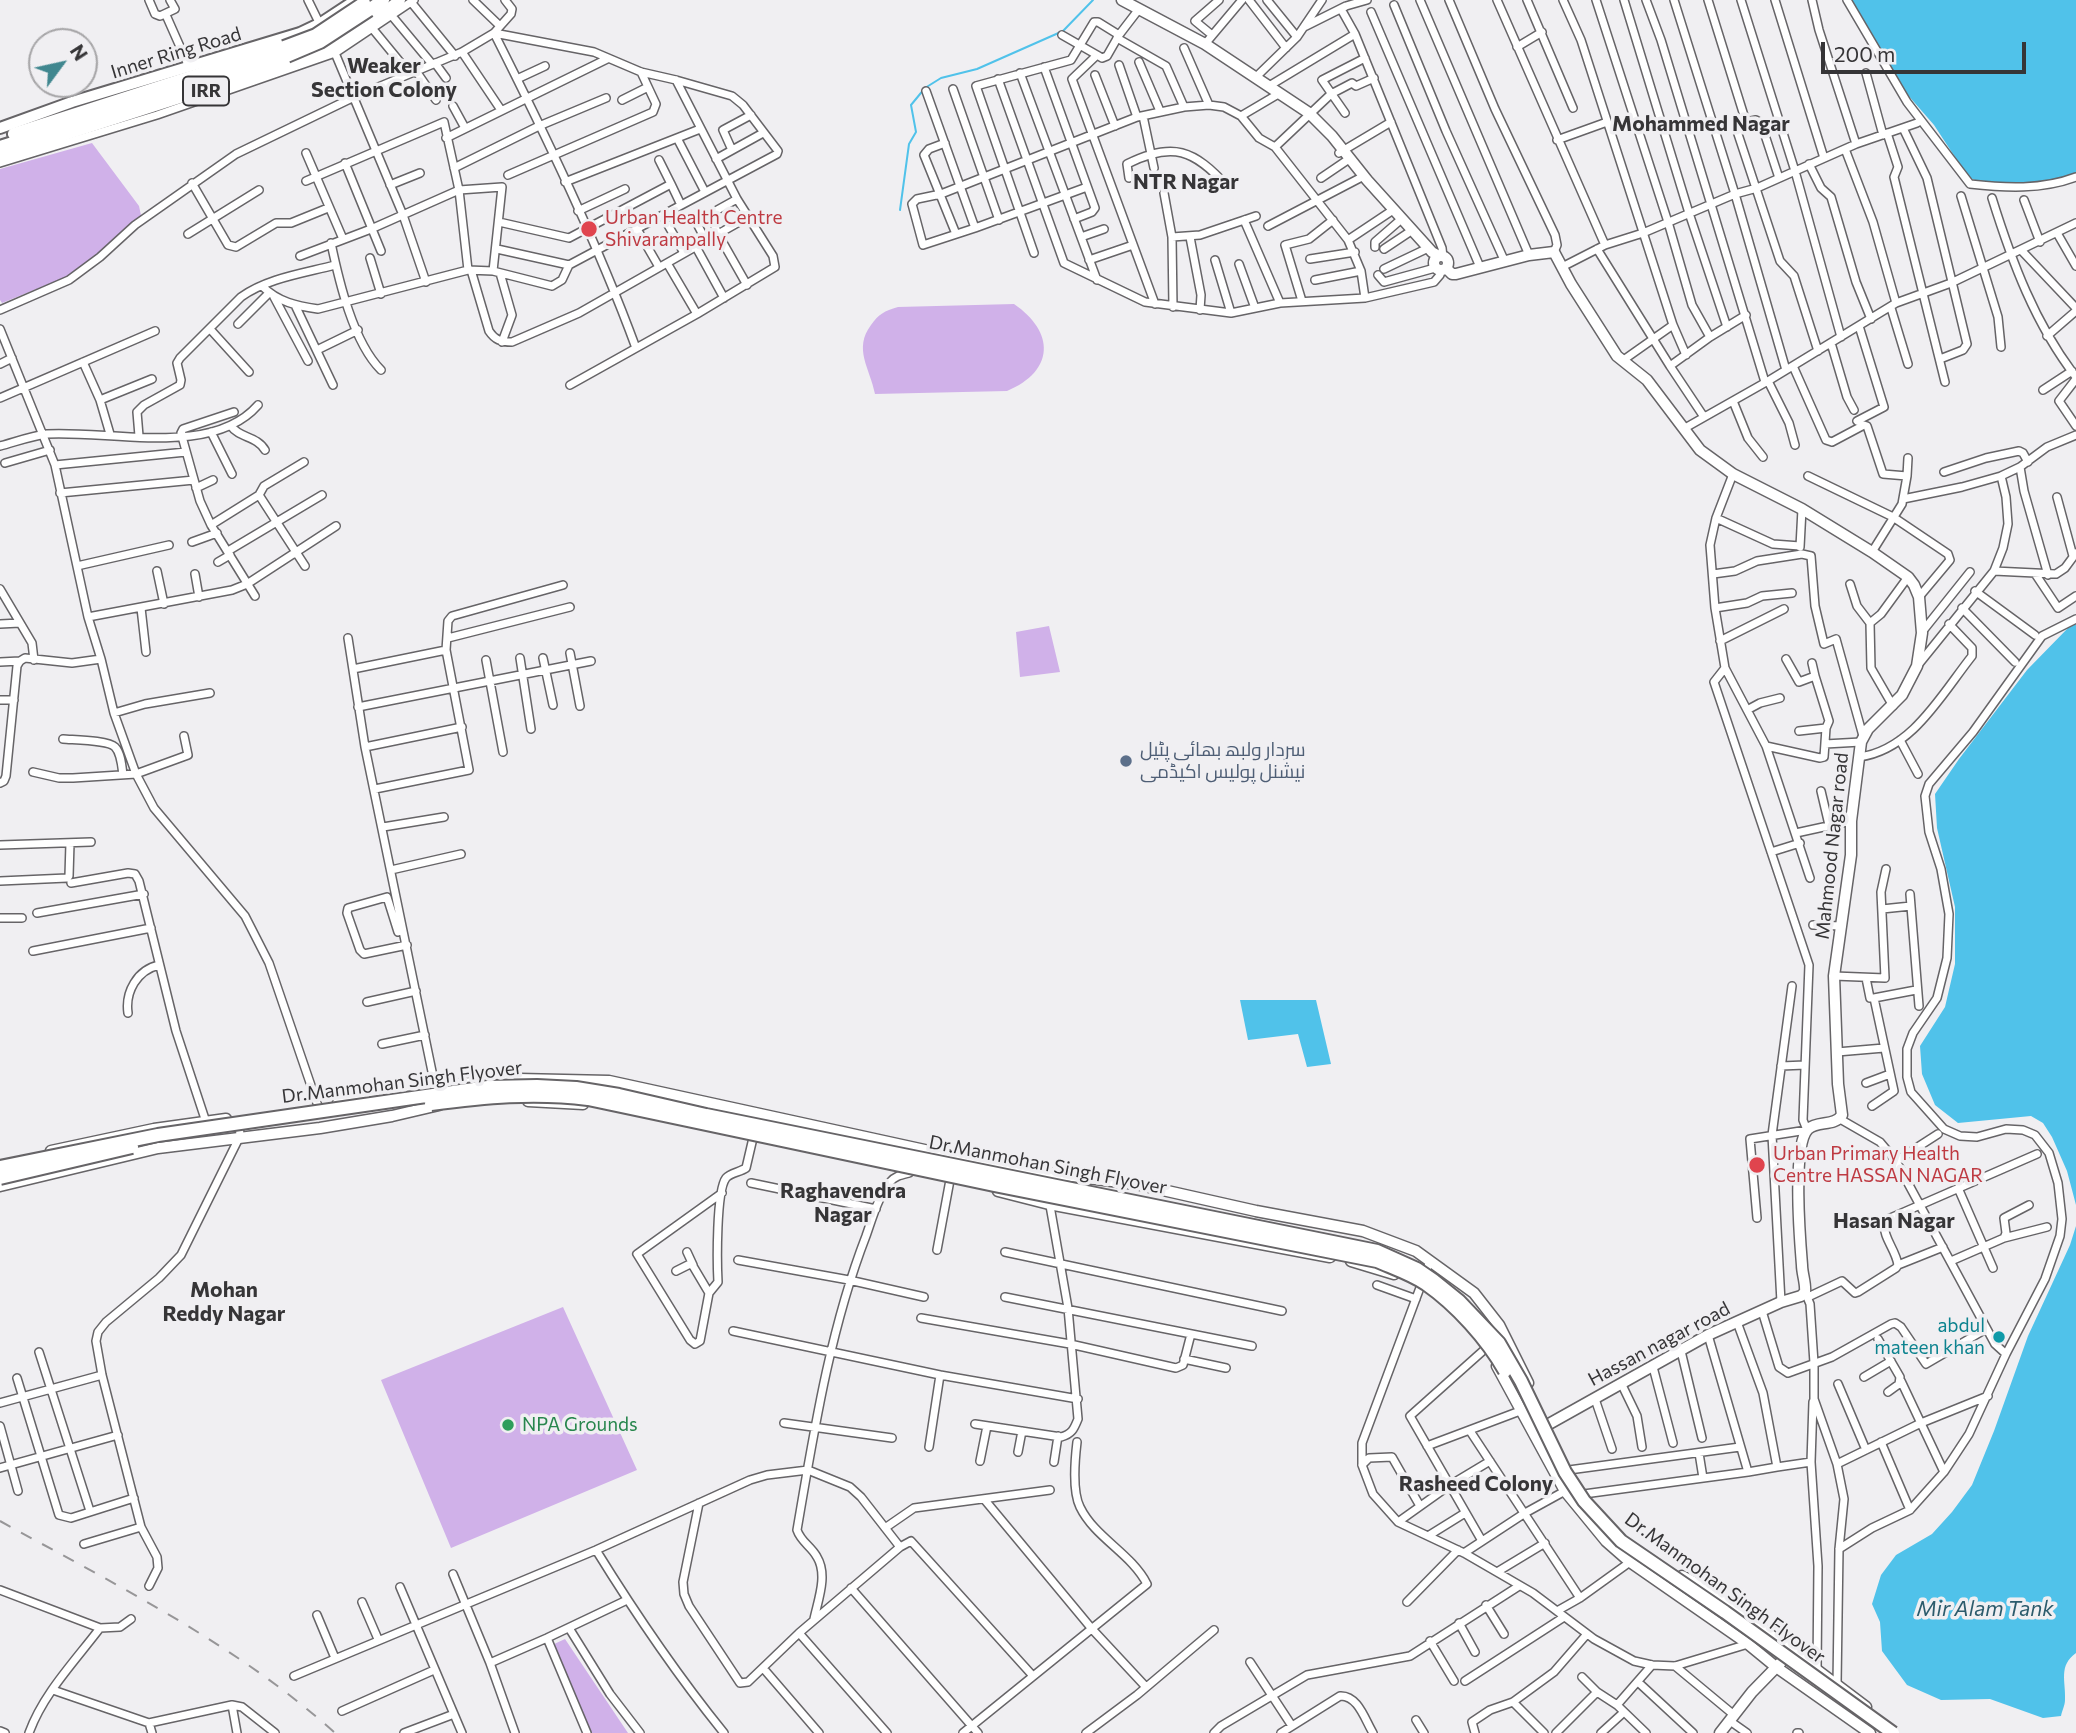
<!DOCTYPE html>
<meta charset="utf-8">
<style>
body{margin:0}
#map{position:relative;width:2076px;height:1733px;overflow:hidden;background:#f0eff2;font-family:Commissioner,sans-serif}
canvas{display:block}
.north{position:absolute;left:28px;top:28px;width:70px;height:70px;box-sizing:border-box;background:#f0eff2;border:2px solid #a6a5a7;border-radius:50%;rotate:57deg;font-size:19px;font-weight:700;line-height:28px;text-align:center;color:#363537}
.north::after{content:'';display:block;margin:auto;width:24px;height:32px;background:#40878f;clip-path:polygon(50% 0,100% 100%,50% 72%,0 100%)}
.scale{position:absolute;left:1821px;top:42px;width:205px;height:32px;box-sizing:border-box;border:4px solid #363537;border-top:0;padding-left:9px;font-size:21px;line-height:24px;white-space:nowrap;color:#363537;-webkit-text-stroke:5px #f0eff2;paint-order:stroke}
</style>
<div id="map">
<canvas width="2076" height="1733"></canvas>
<div class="north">N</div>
<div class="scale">200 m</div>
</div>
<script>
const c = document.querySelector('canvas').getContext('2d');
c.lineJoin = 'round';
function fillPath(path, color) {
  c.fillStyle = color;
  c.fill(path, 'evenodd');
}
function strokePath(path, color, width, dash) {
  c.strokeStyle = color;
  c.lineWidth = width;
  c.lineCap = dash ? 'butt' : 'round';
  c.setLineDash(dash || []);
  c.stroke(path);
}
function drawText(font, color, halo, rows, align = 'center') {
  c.font = font + ' Commissioner,Cairo,sans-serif';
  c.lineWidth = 7;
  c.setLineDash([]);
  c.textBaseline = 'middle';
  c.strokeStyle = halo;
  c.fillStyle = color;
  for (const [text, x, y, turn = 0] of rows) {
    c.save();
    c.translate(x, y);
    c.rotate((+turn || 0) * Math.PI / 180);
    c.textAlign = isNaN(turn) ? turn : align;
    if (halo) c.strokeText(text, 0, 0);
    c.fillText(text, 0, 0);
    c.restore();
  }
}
fillPath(new Path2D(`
 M92,143L139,206L142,220L81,271L2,303L0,300V169Z
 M1014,304C1055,332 1055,371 1007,391L875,394C870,368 853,349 871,325C879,314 884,311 898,307Z
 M1049,626L1060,672L1020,677L1016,632Z
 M563,1307L637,1470L451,1548L381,1380Z
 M565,1639L628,1733H586L552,1645Z`), '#d0b1e9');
fillPath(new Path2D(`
 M1850,0H2076V173L2029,187L1982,183L1968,177L1934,125L1900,86Z
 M2076,624V1653C2058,1666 2066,1681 2065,1700C2065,1705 2062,1711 2061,1716L2043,1718L1990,1699L1941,1700L1907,1685L1882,1651L1880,1622L1872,1604L1881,1575L1896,1555L1932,1534L1952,1512L1972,1485L1994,1431L2028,1336L2070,1245L2076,1226V1205L2067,1171L2052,1137L2043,1123L2031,1116L1958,1123L1935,1105L1922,1074L1920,1046L1945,1007L1955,964V907L1937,828L1935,794L1959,759L2027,670L2068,628Z
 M1240,1000H1316L1331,1064L1307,1067L1298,1034L1248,1040Z`), '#50c2ea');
strokePath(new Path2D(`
 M900,210L909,144L916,132L911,105L925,88L941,78L977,69L1063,31L1093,0`), '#50c2ea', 2);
const street = new Path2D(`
 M149,0L155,14L160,16L175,9L170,0
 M308,0L332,49
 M473,0L500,26
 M1249,0L1286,48
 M1267,0L1297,37
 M1420,0L1529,255
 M1449,0L1495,109L1555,235L1557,245L1554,252
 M1497,0L1605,245
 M1527,0L1573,108
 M1563,0L1581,40L1673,325L1686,355
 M1596,0L1668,222L1692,305L1710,337L1746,315
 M1624,0L1689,213L1727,327
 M1646,0L1661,40L1765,382
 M1674,0L1735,194L1786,370
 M1708,0L1746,122L1738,124L1736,128L1780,261L1794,276L1818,351
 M1741,0L1795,171L1841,337
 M1775,0L1824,158
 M1812,0L1819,30L1856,144
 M1847,0L1907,102L1970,184C2005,188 2042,190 2076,177
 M411,2L455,56
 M1394,5L1446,131L1505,262
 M1139,9L1119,35L1107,56L1102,58L1097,55L1072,79L1155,304
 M1341,9L1355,34L1442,248L1443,257
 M1371,12L1480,267
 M166,15L189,67
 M392,16L432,64
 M1306,26L1346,6L1367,0
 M372,28L409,73
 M494,33L594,52L641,72L676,80L732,96L743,105L778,151L777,154L569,265L497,249
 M494,33C545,134 597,242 636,348
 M1062,35L1097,55
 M1212,35L1195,21L1219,0
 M1117,38L1166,66L1184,107
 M1205,44L1242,0
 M1517,47L1542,32
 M1184,48L1209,105
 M462,52L501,110
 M335,53L403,215L426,282
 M1139,62L1160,111
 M435,63L446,78
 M1119,65L1137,117
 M1044,67L1095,208L1092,212L1074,219
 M416,71L436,100
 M1020,73L1097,280
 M1866,73L1883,135
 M1095,75L1115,126
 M1256,77L1297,37L1322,0
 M517,79L545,66
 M998,79L1064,263L1145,302L1231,313L1280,303L1365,298L1434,282L1440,275L1441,271
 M1269,86L1355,34
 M953,89L999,220
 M926,91L975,228
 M622,100L648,87
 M453,106L465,128
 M1345,113L1322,80L1365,58
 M1143,116L1154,168
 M1241,116L1280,93
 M1746,122L1756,120L1761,123L1779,178
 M1903,128L1927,178L1967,344L1963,350L1940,359
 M1887,133L1898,167L1894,177L1945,382
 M446,138L607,59
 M677,138L705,192
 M1557,140L1607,122
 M945,143L929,149L924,155L956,234
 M1275,147L1331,94L1352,83L1356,86L1374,78
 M1845,149L1873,222L1896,303
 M732,150L723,130L751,115
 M306,153L343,239
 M1339,153L1391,122
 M716,159L763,133
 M659,160L671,184
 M0,163L157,115L335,53L414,0
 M345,163L381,251
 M1809,164L1821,188L1831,197L1856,282L1871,319
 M454,168L539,126L606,98
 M508,175L653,112L656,104L641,72
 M1129,178L1127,164C1173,141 1194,150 1227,186
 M1321,178L1346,161
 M306,181L444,122L459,190L468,270
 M565,182L700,129
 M192,183L228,245L236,247L276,223H291L328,208
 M390,185L420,173
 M1087,187L975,228L923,245L912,204L917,199L941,194L1137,117L1184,107L1209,105L1224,107L1241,116L1259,138L1275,147L1348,240L1361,271L1365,298
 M1164,193L1172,237
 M1961,196L1998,317L2001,347
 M1992,198C2012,262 2035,324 2076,377
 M737,199L710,214L718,234L747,285
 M2024,200L2040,242
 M578,211L625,189
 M693,216L706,241
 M1244,220L1280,303
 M499,222L569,238L671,184L681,205
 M668,225L684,253
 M1268,226L1360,178
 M637,229L659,267
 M2057,233L2076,266
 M188,234L259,190
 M1081,237L1104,229
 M1190,237L1201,295L1200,310
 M1348,240L1393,210
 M331,243C339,281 353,342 381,370
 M696,247L724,298
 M1375,247V242L1398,222
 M1384,249L1408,233
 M1597,249L1670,366
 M2022,251L2076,308
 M1034,253L976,86L1071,60L1094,22H1098L1119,35
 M300,256L371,229L459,190L502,187L493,271
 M370,258L381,294
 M1310,259L1355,252
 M1089,260L1133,245
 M1215,260L1231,313
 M667,263L697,314
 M1239,264L1255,308
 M1562,267L1605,245L1643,233L1735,194L1757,188L1856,144L1917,123
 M1384,269L1424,250
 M471,270L489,331C495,340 501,342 512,342L579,313L748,217
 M500,273L512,315L502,342
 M1378,275L1384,282L1435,268
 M1315,280L1361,271
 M262,286C278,302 297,306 318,309L468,270L493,271L552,286L562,280L569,265
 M274,297L308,361
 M1302,301L1285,245L1309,239L1333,220
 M295,305L333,385
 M1173,307L1172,237L1200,235L1256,216
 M1891,308L1908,364
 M0,310L69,280L100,257L135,225L236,154L352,98L462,52L494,33L511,14L512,9L505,0
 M238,324L269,293
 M0,329L55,465L88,617L101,659L114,713L136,774L154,808L245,916L269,963L318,1106
 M210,329L249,372
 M2047,336L2076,311
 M1831,343L1847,397L1854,410
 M317,350L358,330
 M1622,361L1673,325
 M83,362L100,400L110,434
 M0,364L12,358
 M1793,366L1826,440L1832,442L1864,425L1867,426L1883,474L1907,476L1902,504L1872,552
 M2076,379L2059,401L2076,426
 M1768,381L1789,423L1795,445
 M570,385L697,314L775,267L773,256L737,199L676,80
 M2043,390L2072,371
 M0,398L155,331
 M100,400L152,379
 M1733,401L1748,438L1763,457
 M234,412L183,429L181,433L200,501L211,525L255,596
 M1704,417L1670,366L1710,337
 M1857,421L1884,407L1859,326
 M231,426C239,438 257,436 265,450
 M1685,428L1768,381L1896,303L1951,283L2076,223
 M211,432L232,474
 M139,436L137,412L144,405L180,385L181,380L177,363L180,358L241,297C267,278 305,273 335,265
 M0,446C15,442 31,436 47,434C109,430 212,458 258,405
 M304,462L264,486L259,495L305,566
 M5,463L50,450
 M55,465L186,452
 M2020,467L2024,491L2048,575
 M1944,472L1986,458L2019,451L2023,453L2028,462
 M1733,474L1716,518L1710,545L1715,608L1725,668L1714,682L1809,965L1803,1120L1807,1130L1750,1139L1757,1218
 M1808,476L1893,517L1948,554L1950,560L1919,597
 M1907,476L1908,458
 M196,488L213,480
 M60,493L194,480
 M2057,497L2073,556
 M1903,499L1962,487L2001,476L2020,467L2047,447L2076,435
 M1716,518L1773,544L1800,546
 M211,525L259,495
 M192,542L217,533
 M1800,547L1802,509
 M228,551L322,495
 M218,562L230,555
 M77,566L169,545
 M157,571L164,604
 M1994,571L2056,574L2065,568L2076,553
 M195,574L199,597
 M1713,574L1735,571L1757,561L1802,554L1811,556L1815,606L1824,644L1836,639L1863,736
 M2036,575L2058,608L2076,596
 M1850,584L1857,606L1870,623
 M0,589L32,643L34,660
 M1975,591L2035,635
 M141,608L146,652
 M1715,608L1747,603L1762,596L1792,593
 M1962,608L2015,662
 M88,617L232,590L247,584L336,526
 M0,624L20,623
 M1922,632L1970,572
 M348,638L365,747L435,1086
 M448,638L570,607
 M1720,641L1784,609
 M570,653L580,706
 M520,658L531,729
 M543,658L553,705
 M1786,659L1799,682L1815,676L1812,663
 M486,660L503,752
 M0,662L20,661
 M1918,665L1994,571L2003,548L2008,524L2006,497L2001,476
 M1725,668L1766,746L1820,758L1824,757L1826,728L1829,721L1815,676
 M353,669L446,650
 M0,700H14
 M1893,706L1871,668L1870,623L1881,614L1908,577
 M358,707L591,661
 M1747,710L1760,703L1780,698
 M114,713L145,704L210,693
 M1799,731L1826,728
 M63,739C74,740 108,740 115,747C121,753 122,767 123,775
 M1900,740L1918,774
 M1825,744L1861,742
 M1766,746L1810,878
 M365,747L462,727
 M1859,757C1912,750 1941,695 1972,656V648L1949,624
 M33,772L59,778H73L136,774L188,755L184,736
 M0,783L4,781L6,776L17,666L20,661L25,658L72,663L101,659
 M375,789L469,770L446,650L448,621L452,616L563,585
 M1821,791L1829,825
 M383,827L444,817
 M1796,833L1851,821
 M0,845L91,842
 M1771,852L1800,843
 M391,870L461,854
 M0,881L67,878L69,876L70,843
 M71,883L128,873L135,874L139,881L176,1031L206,1122
 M1910,894L1919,1006
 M1882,909L1911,906
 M37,913L144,894
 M0,918H22
 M1813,925L1842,926
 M398,932L387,897L348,908L347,913L360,950L364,954L407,945
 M33,951L151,928
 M1834,976L1885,978L1881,892L1886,869
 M1866,978L1870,998H1874
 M367,1002L416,991
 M128,1013C125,992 137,970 159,965
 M382,1044L425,1035
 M1837,1052L1884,1048
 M1781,1066L1805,1065
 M1866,1083L1890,1074
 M1872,1106L1894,1091L1874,998L1916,990
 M1840,1119L1880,1142L1896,1161
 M1938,1134L1896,1161L1995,1344L2006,1354L2045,1279L2060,1236L2062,1219L2058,1183L2049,1153L2035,1135L2023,1130L2006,1129L1977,1137L1960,1136L1944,1129L1911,1092L1907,1077V1049L1913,1033L1937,998L1947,958L1949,914L1941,869L1929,832L1925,796L1929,784L1973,732L2042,636L2076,619
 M751,1183L876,1209
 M1958,1188L1993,1268
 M722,1193L637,1254L690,1340L695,1344L700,1341L709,1293L718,1282C717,1264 716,1191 726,1178C730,1173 740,1172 746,1168L753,1138
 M2004,1238L2006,1233L2004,1218L2029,1205
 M937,1250L950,1180
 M687,1252L693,1265
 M1005,1252L1282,1311
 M738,1260L849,1280L924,1297
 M1430,1261L1362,1443V1465L1373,1494L1398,1522L1464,1553L1533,1593L1594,1639L1634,1661L1652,1665L1675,1666L1748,1644
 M1951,1261L2004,1238L2047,1227
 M1898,1265L1943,1247
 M676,1271L690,1264L693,1266L709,1293
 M1377,1285L1416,1299
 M1805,1292L1810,1304L1814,1363V1399L1837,1464L1844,1499L1839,1549L1837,1684
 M1005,1297L1252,1346
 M1808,1297L1842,1281L1855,1293L1858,1292L1896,1268L1898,1265C1896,1250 1883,1238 1884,1223L1888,1219L2037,1154
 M1781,1302L1772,1135L1792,986
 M1762,1311L1779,1367L1788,1373L1832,1357L1891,1324L1895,1323L1901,1327L1926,1364L1986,1329
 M921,1318L1070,1344L1176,1368L1183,1365L1191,1334
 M733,1331L940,1375L929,1447
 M1708,1335L1748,1472L1777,1467L1763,1393L1737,1322
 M1878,1339L1900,1377L1899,1384L1888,1392
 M1681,1351L1702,1438
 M39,1352L90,1511
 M1184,1359L1226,1368
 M1653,1367L1673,1443
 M940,1375L1078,1399
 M1864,1377L1891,1361
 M17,1378L59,1515L71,1518L134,1498
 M1901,1381L1944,1472
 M1838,1384L1866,1450
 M1622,1385L1637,1416L1642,1447
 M1595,1399L1612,1449
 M0,1403L102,1375
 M784,1423L892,1438
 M975,1424L1061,1437C1072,1434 1074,1429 1078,1419L1068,1308L1049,1200
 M0,1426L18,1491
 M1470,1431L1580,1598L1557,1611
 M1881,1442L1910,1510
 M1427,1446L1520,1411
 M1018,1452L1022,1431
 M1699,1453L1703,1478
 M980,1461L987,1426
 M1054,1462L1058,1436
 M1811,1462L1818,1566L1817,1671
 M1837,1464L1921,1423L1988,1396
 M1362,1465L1369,1458L1392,1457L1420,1506
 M1777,1467L1811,1462L1813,1402
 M0,1468L118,1435
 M1569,1470L1740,1447
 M1584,1494L1748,1472
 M984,1499L1092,1629L1146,1687
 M699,1503L683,1582L684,1594L689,1606L740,1683L748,1682L799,1633L900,1547L911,1541L1033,1676
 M1398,1522L1450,1485L1490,1461
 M885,1528L914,1508L1050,1490
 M1428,1536L1465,1513
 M1482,1541L1410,1416L1485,1349
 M84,1544L141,1527
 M1839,1549L1872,1528L1910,1510L1944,1472L1969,1434L2006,1354
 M596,1550C635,1613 677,1675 724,1733
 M1464,1553L1525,1513L1565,1491
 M1497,1572L1545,1543
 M453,1574L490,1663L515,1733
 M149,1586L158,1568L157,1557L141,1527L102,1375L96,1341L98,1332L106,1322L159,1278L181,1255L240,1136L239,1122
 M400,1587L462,1733
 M851,1588L978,1733
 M0,1590L100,1628L120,1627L131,1619
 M1580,1598L1630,1562
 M362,1602L378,1639
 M1407,1602L1458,1550
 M1486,1605L1504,1634
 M317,1615L335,1658
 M814,1619C818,1600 828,1575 817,1557C811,1546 801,1542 797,1530C814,1431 830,1329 866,1236C872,1219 878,1197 890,1182C895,1176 901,1175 909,1173L910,1166
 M1459,1623L1475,1652
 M569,1628L610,1694L640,1733
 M799,1633L887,1733
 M547,1638L587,1733
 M1430,1641L1454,1681
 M1250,1662L1292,1726
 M490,1663L547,1638L627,1600
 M1675,1666L1734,1715
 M763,1668L819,1733
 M294,1676L596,1550L750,1480L767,1475L808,1470L850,1487L861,1497L900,1547
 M1582,1677L1597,1692L1617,1705L1646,1733
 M1465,1681L1564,1617
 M1638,1682L1693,1733
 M53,1690L149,1723L152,1733
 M1513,1702L1544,1733
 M232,1705L237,1733
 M1617,1705L1652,1665
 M342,1711L434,1670
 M1416,1720L1424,1733
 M1730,1721L1747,1733
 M149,1723L232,1705L242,1707L275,1733
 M0,1731L5,1733
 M29,1733C43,1694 75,1661 100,1628
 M404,1733L454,1714
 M963,1733L1147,1584C1131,1553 1095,1538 1080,1507C1072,1491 1075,1459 1077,1442
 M1086,1733L1137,1695L1214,1630
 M1214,1733L1221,1726L1307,1675L1410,1656L1519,1586
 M1281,1733L1340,1696C1358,1695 1365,1720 1373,1733
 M1475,1733L1472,1722L1490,1710L1513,1702L1554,1672L1587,1634
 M1556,1733L1597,1692
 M1601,1733L1624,1712
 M1797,1733H1799`);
const secondary = new Path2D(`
 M1122,0L1205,44L1309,113L1332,136L1367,180L1432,252L1439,256
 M1434 263a7 7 0 1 1 14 0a7 7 0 1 1-14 0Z
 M1446,268L1452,274H1456L1529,255L1554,252L1571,284L1617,356L1647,380L1700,450L1733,474L1802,509L1872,552L1908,577L1914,585L1919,597L1922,633L1917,666L1902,695L1868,729L1861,742L1851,821V855L1834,976L1838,1084L1842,1115C1834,1127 1818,1120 1808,1129C1792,1145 1800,1241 1802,1265C1802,1274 1806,1283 1805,1292L1801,1296L1781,1302L1708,1335L1540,1429
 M528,1101L583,1104
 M338,1103L435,1086L519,1079L609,1081L952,1156L1015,1169L1136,1184L1256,1211L1363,1231L1416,1251L1474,1293L1499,1325L1528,1383
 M51,1151L154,1129L226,1119
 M0,1186L158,1148L320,1128L392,1116L439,1105
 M998,1191L1049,1204L1330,1257
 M1351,1261L1394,1274
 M1497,1366L1565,1491L1606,1541L1630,1562L1748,1644L1776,1667L1870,1733
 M1682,1576L1716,1594L1866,1707
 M1720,1733L1752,1692L1791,1652`);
const primary = new Path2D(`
 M0,128L72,102L300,33L321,23L356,0
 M0,156L332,49L400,0`);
const highway = new Path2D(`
 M369,10L383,0
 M14,134L284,47
 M0,147L287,56`);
strokePath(street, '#666467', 10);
strokePath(secondary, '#666467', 13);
strokePath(primary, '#666467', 14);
strokePath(highway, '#666467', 16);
strokePath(street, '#fff', 7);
strokePath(secondary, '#fff', 10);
strokePath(primary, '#fff', 10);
strokePath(highway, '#fff', 12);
strokePath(new Path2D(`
 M0,1521C116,1585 236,1644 335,1733`), '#979698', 2, [12, 12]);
const highwayBridge = new Path2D(`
 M284,47L316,35L364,3
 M287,56L320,42L369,10
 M431,1104C484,1097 534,1092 588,1099L994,1185L1377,1261C1393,1268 1411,1274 1426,1284C1456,1305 1487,1339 1505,1371
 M0,1167L158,1135L488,1087L537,1086L576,1088L619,1095L706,1115L1377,1251L1417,1269L1433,1280L1459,1301L1499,1343L1521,1381L1565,1472L1584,1501L1621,1541L1725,1612L1893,1733
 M0,1178L132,1147`);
strokePath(highwayBridge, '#666467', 16, []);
strokePath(highwayBridge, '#fff', 12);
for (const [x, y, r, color] of [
 [589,229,9,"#e0444e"],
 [1126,761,7,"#5c6f8a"],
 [1757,1165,9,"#e0444e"],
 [1999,1337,7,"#0f9aa8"],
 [508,1425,7,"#2e9e5b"]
]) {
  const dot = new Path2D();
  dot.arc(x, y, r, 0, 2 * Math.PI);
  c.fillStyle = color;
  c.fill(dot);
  strokePath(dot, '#f0eff2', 2.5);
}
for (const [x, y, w] of [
 [206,91,46]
]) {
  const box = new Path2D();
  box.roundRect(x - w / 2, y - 14.5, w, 29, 5);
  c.fillStyle = '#f0eff2';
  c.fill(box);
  strokePath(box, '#363537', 2);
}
drawText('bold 18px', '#363537', null, [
 ["IRR",206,91]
]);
drawText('19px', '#363537', '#f0eff2', [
 ["Inner Ring Road",176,53,-17],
 ["Mahmood Nagar road",1832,846,-84],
 ["Dr.Manmohan Singh Flyover",402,1082,-7],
 ["Dr.Manmohan Singh Flyover",1048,1165,11],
 ["Hassan nagar road",1659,1344,-28],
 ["Dr.Manmohan Singh Flyover",1725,1588,36]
]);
drawText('19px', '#be3a42', '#f0eff2', [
 ["Urban Health Centre",605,218],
 ["Shivarampally",605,240],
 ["Urban Primary Health",1773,1154],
 ["Centre HASSAN NAGAR",1773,1176]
], 'left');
drawText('19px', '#4e5e75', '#f0eff2', [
 ["سردار ولبھ بھائی پٹیل",1140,750],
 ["نیشنل پولیس اکیڈمی",1140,772]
], 'left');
drawText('19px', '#0d838f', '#f0eff2', [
 ["abdul",1985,1326],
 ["mateen khan",1985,1348]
], 'right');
drawText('19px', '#27864d', '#f0eff2', [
 ["NPA Grounds",522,1425]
], 'left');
drawText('bold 21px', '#363537', '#f0eff2', [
 ["Weaker",384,66],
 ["Section Colony",384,90],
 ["Mohammed Nagar",1701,124],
 ["NTR Nagar",1186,182],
 ["Raghavendra",843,1191],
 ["Nagar",843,1215],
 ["Hasan Nagar",1894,1221],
 ["Mohan",224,1290],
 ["Reddy Nagar",224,1314],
 ["Rasheed Colony",1476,1484]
]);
drawText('italic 21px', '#2c5b6c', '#f0eff2', [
 ["Mir Alam Tank",1985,1609]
]);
</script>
